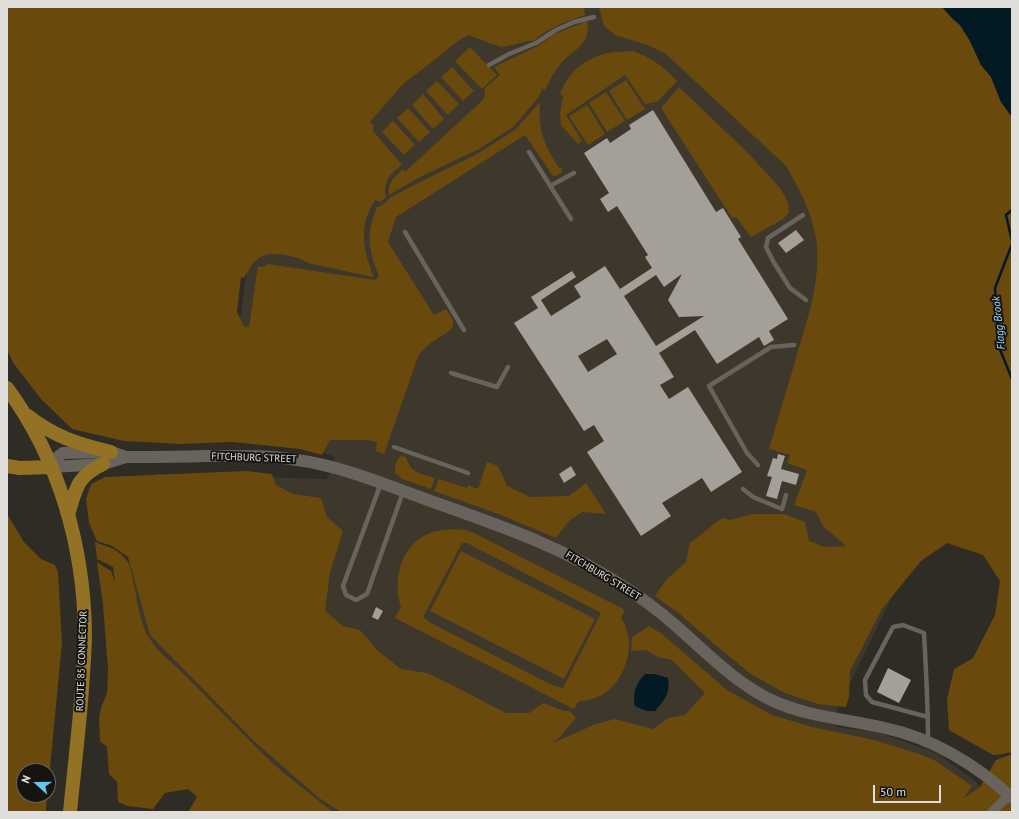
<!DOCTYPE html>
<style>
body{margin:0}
#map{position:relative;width:1019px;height:819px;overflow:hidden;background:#2f2b25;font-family:"PT Sans",sans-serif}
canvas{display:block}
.frame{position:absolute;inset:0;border:8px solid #e0deda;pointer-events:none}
.north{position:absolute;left:16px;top:763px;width:40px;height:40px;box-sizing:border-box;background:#151411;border:1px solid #666561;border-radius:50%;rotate:291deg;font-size:11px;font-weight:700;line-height:16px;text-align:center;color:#e0deda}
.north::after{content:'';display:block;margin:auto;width:14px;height:18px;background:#64c5ee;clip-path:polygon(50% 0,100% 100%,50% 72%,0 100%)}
.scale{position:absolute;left:873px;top:785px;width:68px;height:18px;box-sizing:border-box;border:2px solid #e0deda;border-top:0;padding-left:5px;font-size:12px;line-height:14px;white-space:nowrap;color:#e0deda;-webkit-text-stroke:3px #151411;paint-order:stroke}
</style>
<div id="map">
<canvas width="1019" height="819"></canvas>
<div class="frame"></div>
<div class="north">N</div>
<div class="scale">50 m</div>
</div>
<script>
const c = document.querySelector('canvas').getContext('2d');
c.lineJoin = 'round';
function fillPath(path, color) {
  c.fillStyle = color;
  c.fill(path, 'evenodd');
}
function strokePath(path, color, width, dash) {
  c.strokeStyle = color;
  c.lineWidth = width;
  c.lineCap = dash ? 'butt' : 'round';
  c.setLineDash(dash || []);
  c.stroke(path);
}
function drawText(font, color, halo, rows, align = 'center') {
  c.font = font + ' "PT Sans",sans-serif';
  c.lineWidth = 4;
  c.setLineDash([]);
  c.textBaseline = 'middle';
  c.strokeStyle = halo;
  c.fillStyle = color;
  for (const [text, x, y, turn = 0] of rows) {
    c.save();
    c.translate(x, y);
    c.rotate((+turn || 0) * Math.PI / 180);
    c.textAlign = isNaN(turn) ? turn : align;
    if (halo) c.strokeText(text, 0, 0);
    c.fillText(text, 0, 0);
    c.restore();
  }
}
fillPath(new Path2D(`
 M260,7H942L1007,112L1012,117L982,412L838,708L836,727L880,733L938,754L975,781L980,787L943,812H333L284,773L264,755L185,675L157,649L146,633L140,615L133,579L129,563L156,474L327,479L335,457L289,440L227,420L247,268Z`), '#3e372c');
fillPath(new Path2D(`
 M7,7H584L585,15L563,23L545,32L533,41H528L513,45L501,47L468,35L455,43L432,62L404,83L369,123L373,124V131L402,165C390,174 383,181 386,197L380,202L375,200C358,226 363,250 374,277H372L308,263C301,258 294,257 285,255C261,251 255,258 244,278L241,277L237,312L244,326L249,327L258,266L263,267L268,264L375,280L379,276C368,250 366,233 377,207L381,206L390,198L406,189L477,154L515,130L540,102C538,131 544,144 559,168L562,167C563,173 559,176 553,176L525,135L396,217L388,242L434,315L446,309L453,320V326L451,330L429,344L419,354L384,454L376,451L377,442L367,440H330L322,455L300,449L233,442L180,444L124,441L72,429L41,399L14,364L7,350Z
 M599,7H942L953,19L960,25L970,41L981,65L991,77L1001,102L1012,117V752L1003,754L993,755L949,730L947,699L954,669L973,658L995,615L1000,581L983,555L947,543L921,561L882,609L850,671L849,697L846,707L818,704L785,693L751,674L713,643L681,615L655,596L666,580L686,562L690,543L722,518L730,520L752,514H784L805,522L809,541L825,547L846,546L823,526L816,512L794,505L807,470L787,463L790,455L769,449C778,419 787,388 796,358C807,320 822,279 816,239C812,213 799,188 786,166L666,54L648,45L615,35L604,26Z
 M587,21C592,43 576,48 563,61C555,70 550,79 545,90L542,89L539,97L513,127L479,149L420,177L389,195C387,183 394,178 402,170L406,171L484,99L485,88L500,75L494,67L538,46L555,34Z
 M470,47L497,75L482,89L455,61Z
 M633,51C653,59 662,65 677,81L657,102L645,104L625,75L566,115L582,141L578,144L561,125L560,114L563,96L560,94C568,72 585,58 608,53C616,51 625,52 633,51Z
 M452,67L474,91L463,101L441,77Z
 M626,80L645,109L627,120L609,91Z
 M437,81L459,104L448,115L426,91Z
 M679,87L748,153L780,188L788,202L789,212L783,219L751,237L736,217L732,218L661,108Z
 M606,92L625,121L607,132L589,103Z
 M423,94L444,119L433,129L412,105Z
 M587,105L605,134L588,145L569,116Z
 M408,108L430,132L419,142L397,118Z
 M393,121L415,145L404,155L382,132Z
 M401,456L406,457C411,474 420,473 435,478L431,489L402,479L395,473C395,465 395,461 401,456Z
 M487,462L498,466L507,486L530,497L569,496L586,483L606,514L582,512L569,521L556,538L501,515L434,491L439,479L467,488L468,485L478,489Z
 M246,471L272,474L276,485L293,494L321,498L327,517L343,531L330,572L325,611L343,626L360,630L378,651L401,669L427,673L448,683L506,713H529L543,703L564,711H570L576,718L560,737L552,743L596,724L615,719L653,729L668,718L685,715L705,693L672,660L658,657L646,650L631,651L632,637L649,626L662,634L727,690L772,715L812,727L874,740L919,754L936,761L972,786L964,798L980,787L996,760L1012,754V812H341L319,798L256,743L150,635L128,557L112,546L97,541L89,523L86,499L91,484L105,477Z
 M7,514L24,542L41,559L55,565L58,572L62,643L48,789V771H24V795H47L46,812H7Z
 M454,529L465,530L474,533L625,610L621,618C638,642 626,681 602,695C595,699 586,700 578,702L574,709L395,618L401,607C392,579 401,542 433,532C440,530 447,530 454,529ZM462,543H467L601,613L563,688L552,685L431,623L423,617Z
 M95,542L114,549L122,555L129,563L133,579L140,615L146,633L157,649L185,675L264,755L284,773L333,812H188L197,797L188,789L165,793L153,809L127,806L118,802L117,782L109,774L107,747L100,741L99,718L101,708L107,693L108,669L103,605L97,562L111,571L115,582L113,567L97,559Z
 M461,551L595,619L564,679L430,611Z`), '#69490c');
fillPath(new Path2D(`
 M942,7H1012V117L1001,102L991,77L981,65L970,41L960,25L953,19Z
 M645,674H655L668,678C670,695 665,699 655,711H646L635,706C632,694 636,683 645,674Z`), '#041a23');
strokePath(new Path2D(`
 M1012,210L1006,215L1012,241
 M1012,244L995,288L999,347L1012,379`), '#041a23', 2.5);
fillPath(new Path2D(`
 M653,110L716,212L723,208L741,237L738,239L788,319L769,331L774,340L764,346L759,337L717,364L695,330L659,353L674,377L660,385L669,399L688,387L742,472L711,492L702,478L662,503L671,516L641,536L587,452L604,441L594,425L584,431L514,323L538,308L531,297L572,271L576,277L541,300L551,316L581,297L574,286L605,266L620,289L652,268L645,257L648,255L617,206L608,212L600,199L609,193L584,153L607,138L610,143L631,129L629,125ZM682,274L668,300L679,317L704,316L656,346L624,296L656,275L664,287ZM607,339L617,354L588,372L578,356Z
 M796,230L804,240L786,253L778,243Z
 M778,454L785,456L781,469L799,474L796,485L782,481L777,499L766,496L772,477L767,476L773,458L777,459Z
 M571,466L576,475L564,483L559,474Z
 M376,607L383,611L378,620L372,617Z
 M888,668L911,680L899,703L877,692Z`), '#a49f98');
strokePath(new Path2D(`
 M489,65L509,54L536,43L556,30L574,22L594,17
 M529,152L571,219
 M550,186L574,173
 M803,215L768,238L766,247L773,261L790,288L806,300
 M405,232L464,330
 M451,373L497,387L508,367
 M394,447L468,473
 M758,465L747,453L709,386L771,347L794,345
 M381,483L343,586L346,595L356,600L367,594L403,492
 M743,489L753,497L782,509L786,495
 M928,717L872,702L866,695L865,680L893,627L903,625L924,633C926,669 928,704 928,740`), '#68645d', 4.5);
strokePath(new Path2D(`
 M992,812L1012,792`), '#68645d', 9);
strokePath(new Path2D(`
 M126,457L103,464L52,467L55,459L63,453L102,452H111L126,457C152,457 178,457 204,456C235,456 266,455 297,460C342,466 385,485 428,500C497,525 563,546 624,587C642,598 659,611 675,625C706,652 734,682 771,700C807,717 847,719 885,728C932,738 977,765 1012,798`), '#68645d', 12);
strokePath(new Path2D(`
 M7,388C59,459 84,546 85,634C85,652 83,671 82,689C79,730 74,771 70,812
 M28,416C55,437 78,444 111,452
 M7,466L20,468L52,467
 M68,515C76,489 76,477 103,464`), '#937125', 14);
drawText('10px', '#e0deda', '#151411', [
 ["FITCHBURG STREET",254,458,2],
 ["FITCHBURG STREET",603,576,31],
 ["ROUTE 85 CONNECTOR",82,661,-88]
]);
drawText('italic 11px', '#a3dcf7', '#151411', [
 ["Flagg Brook",999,323,-96]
]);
</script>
